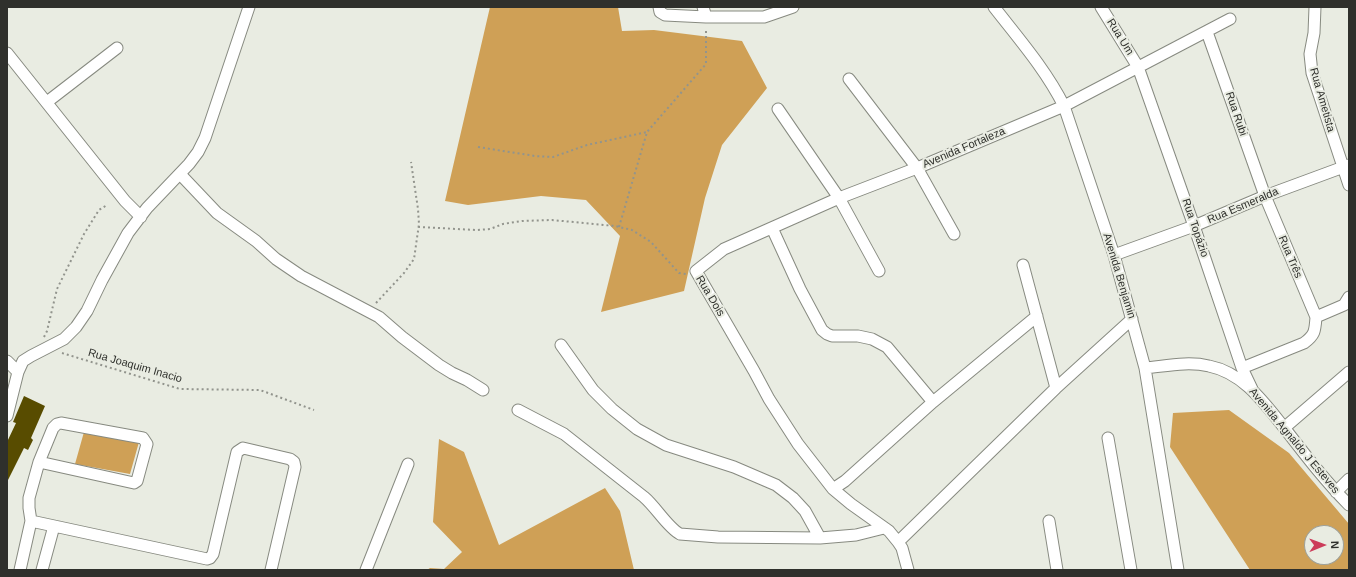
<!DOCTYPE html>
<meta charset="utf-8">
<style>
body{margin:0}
#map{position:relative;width:1356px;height:577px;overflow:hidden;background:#e9ece2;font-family:Helvetica,sans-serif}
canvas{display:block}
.frame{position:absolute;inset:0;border:8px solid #2f302c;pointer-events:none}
.north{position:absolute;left:1304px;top:525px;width:40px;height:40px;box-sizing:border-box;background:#e9ece2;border:1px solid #9fa199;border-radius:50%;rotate:89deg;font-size:11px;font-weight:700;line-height:16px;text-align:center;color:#2f302c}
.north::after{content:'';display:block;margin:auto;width:14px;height:18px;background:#cc3c5a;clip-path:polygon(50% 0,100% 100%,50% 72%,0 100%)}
</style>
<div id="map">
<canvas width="1356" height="577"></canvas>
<div class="frame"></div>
<div class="north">N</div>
</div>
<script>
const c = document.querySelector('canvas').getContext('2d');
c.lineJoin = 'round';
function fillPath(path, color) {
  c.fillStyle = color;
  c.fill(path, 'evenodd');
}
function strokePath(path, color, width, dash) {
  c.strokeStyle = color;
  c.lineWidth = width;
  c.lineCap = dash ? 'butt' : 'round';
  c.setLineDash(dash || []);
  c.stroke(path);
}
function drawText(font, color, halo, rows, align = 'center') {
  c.font = font + ' Helvetica,sans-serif';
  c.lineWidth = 4;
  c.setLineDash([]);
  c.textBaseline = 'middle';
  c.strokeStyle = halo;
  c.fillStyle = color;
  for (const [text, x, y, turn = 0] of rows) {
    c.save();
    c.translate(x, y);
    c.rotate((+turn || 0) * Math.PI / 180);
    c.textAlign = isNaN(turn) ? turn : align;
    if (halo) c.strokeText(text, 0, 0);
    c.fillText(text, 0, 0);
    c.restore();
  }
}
fillPath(new Path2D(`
 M490,7H618L622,31L654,30L742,41L767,88L722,145L705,198L684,291L601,312L620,236L586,200L541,196L468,205L445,201Z
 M1229,410L1289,453L1349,524V570H1250L1170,447L1173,413ZM1312,533H1336V557H1312Z
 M84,432L139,442L130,474L75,464Z
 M439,439L464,452L499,545L605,488L620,511L634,570H427L430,568L444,569L462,552L433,522Z`), '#cfa056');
fillPath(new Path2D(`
 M24,396L45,406L31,438L33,440L28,450L24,448L7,482V442L16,423L13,422Z`), '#584c00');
const minor = new Path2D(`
 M659,7L660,12L665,15L706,17
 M703,7L706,17H764L793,7
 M994,7C1019,39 1046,70 1064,106L1114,255L1145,368L1178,570
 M1101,7L1138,67L1194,226L1242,368L1252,389
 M1315,7L1314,33L1310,54L1312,73L1349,185
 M1207,32L1265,196L1316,317C1315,331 1315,335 1304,343L1242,368
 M7,53L125,201L141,217
 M849,79L917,168L954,234
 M47,102L117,48
 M778,109L839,198L879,271
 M180,174L217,213L256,241L276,259L301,276L379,317L402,337L439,365L452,373L467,380L483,390
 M772,228L800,289L822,330L827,334L832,336H858L872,339L887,347L933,402
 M1114,255L1194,226L1265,196L1349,165
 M1023,265L1056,388
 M1316,317L1344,305L1349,297
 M561,345L593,390L612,409L637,429L666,445L734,467L776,485L793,498L805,511L820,538
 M7,361L18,372
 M1145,368C1166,366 1188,361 1209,366C1244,373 1265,404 1286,430C1306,456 1326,482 1349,505
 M518,410L564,434L644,497C656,507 668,528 680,534L718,537L820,538L856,535L884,528
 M7,416L18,372L23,361L31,356L64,339L76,327L87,311L102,280L128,233L147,208L189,164L198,152L205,138L249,7
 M1284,428L1349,372
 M1108,438L1131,570
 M833,489L845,481L933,402L1037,316
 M1336,492L1349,479
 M31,521L207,559L210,558L213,554L237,452L243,448L290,459L294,462L295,467L271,570
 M1049,521L1057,570
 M898,542L1056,388L1132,319
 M20,570L31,521L29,508V498L39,462L53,428L57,424L61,423L143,438L147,444L137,481L134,483L39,462
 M42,570L54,526
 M366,570L408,464
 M908,570L902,548L898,542L889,531L851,504L833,489L798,444L769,399L754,371L696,271L724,249L839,198L917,168L1064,106L1230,19`);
strokePath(minor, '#878a80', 13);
strokePath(new Path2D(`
 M478,147L535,156L553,157L587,145L647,132
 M418,227L477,230L490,229L503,224L522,221L552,220L615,226L632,230L651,242L679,273L686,274
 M619,227L647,132L706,64V28
 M376,303L404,273L414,259L419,224L418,209L411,162
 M44,337L47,331L57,289L84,234L99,210L107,205
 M62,353L180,389L260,390L314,410`), '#92948d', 2, [2, 3]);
strokePath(minor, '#fff', 11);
drawText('11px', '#2f302c', '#e9ece2', [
 ["Rua Um",1120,37,58],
 ["Rua Ametista",1322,100,74],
 ["Rua Rubi",1236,114,71],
 ["Avenida Fortaleza",964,148,-23],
 ["Rua Esmeralda",1243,206,-23],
 ["Rua Topázio",1195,228,71],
 ["Rua Três",1290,257,67],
 ["Avenida Benjamin",1119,276,73],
 ["Rua Dois",710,296,59],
 ["Rua Joaquim Inacio",135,366,16],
 ["Avenida Agnaldo J Esteves",1294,441,50]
]);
</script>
